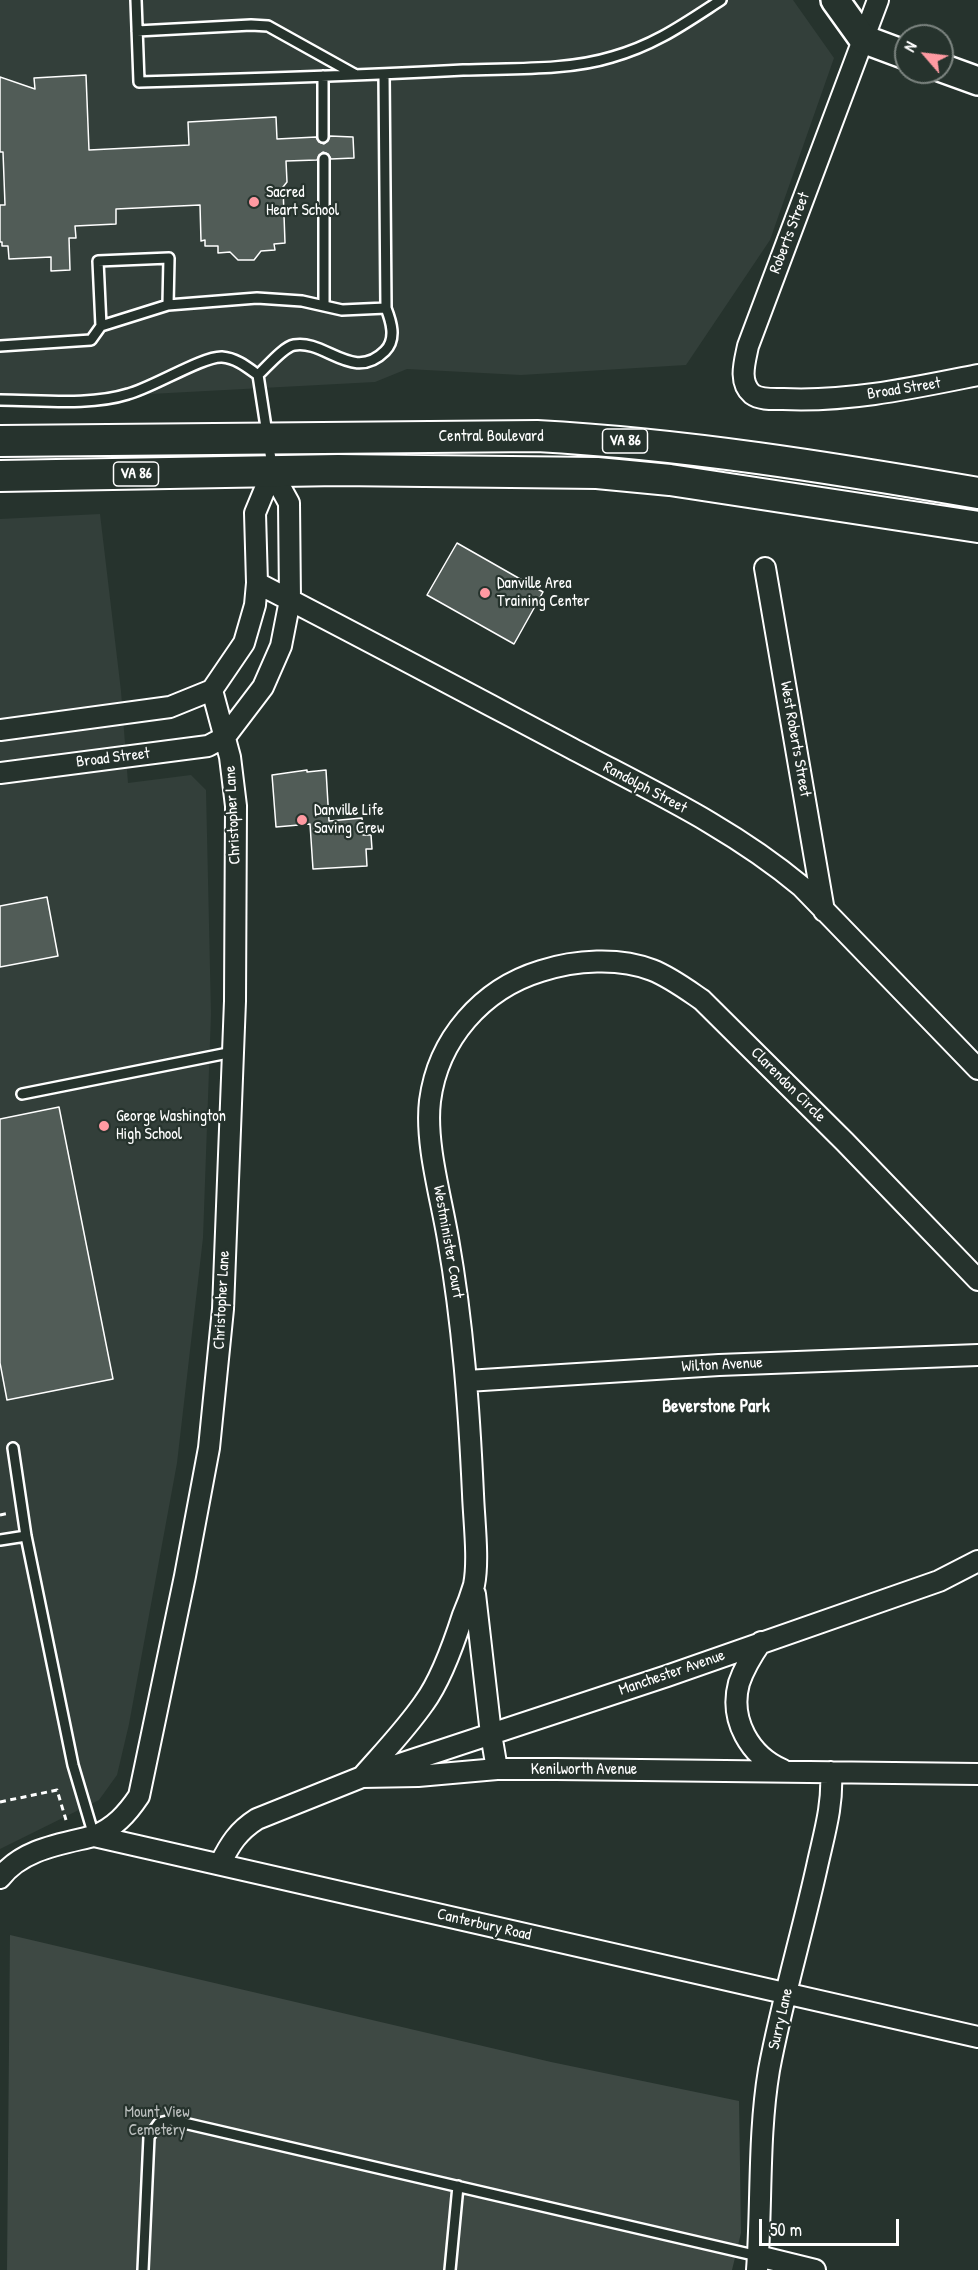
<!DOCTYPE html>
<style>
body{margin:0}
#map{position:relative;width:978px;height:2270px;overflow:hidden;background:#26332d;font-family:"Patrick Hand",sans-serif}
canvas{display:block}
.north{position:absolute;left:894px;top:24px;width:60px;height:60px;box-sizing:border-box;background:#26332d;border:2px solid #7d8581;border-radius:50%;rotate:298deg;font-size:16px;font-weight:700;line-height:24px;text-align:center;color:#fff}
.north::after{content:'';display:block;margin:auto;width:21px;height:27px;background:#ff9aa2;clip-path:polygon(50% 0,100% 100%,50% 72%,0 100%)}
.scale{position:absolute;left:759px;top:2219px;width:140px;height:27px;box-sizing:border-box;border:3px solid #fff;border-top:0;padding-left:8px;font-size:18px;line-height:21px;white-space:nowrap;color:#fff;-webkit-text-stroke:4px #26332d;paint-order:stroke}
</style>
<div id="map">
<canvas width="978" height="2270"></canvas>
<div class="north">N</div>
<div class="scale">50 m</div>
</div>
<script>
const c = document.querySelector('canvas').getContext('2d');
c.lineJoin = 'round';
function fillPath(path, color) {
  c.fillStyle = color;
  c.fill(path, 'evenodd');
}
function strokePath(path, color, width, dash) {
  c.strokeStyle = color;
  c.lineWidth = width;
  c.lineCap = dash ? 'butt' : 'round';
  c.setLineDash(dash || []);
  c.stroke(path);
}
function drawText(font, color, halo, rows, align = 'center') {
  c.font = font + ' "Patrick Hand",sans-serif';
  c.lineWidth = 4.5;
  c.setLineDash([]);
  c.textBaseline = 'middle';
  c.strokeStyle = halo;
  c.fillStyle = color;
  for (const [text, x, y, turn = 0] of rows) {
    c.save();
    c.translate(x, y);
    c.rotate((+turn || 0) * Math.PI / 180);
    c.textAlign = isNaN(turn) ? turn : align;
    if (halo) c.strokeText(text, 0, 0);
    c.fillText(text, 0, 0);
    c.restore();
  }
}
fillPath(new Path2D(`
 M0,0H793L834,58L770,240L686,365L521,375L407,369L375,382L0,402Z
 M100,514L121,691L128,783L191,775L206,790L211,1014L203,1238L177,1463L129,1724L117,1775L99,1800L0,1849V519Z`), '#333f3a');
fillPath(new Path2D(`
 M10,1935L551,2062L739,2101L741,2233L732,2270H7Z`), '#3e4944');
const building = new Path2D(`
 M86,75L89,150L189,145L188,122L276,117L277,139L316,137L319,142L324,144L328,141L330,136L353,137L354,158L331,159L328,154L323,152L319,155L317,160L286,161L287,182L283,187L285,243L274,244L275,250L261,251L254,260H238L230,252L218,253V246H205V240L201,241L200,205L116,209V224L75,226L76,238H69L70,270L51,271V257L9,259L8,246H2V242H0V205H5L3,152H0V77L35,89L34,78Z
 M457,543L543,592L514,644L427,595Z
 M307,770V772L326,770L329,821L362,818L363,835H371L372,849H366L367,866L313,869L310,824L276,827L272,775Z
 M47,897L58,956L0,967V906Z
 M59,1107L113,1379L7,1400L0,1363V1119Z`);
fillPath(building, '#515c57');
strokePath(building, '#fff', 1.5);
const lane = new Path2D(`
 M136,0L139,82C247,79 355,76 463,70C510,68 567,71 612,57C655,45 684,24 721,0
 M137,31L251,25L268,26L356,75
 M323,76V137
 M168,305L257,298L302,301L342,310L386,308
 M324,306V159
 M0,346L91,340L101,326L168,305L169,258L98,261L101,326
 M258,375C266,368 283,347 294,345C325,339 353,383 385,351C397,339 391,321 386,308L384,74
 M0,400C40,400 90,406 128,394C152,388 203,356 222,357C236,358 247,367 258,375L272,466
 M22,1094L233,1052
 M13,1448L26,1536L73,1765L94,1836
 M0,1540L26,1536
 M143,2270L149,2137L159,2123L171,2120L758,2256
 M450,2270L458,2186`);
const street = new Path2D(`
 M878,0L748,346C745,361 738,382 752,394C760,400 773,399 783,399C850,402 913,388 978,375
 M765,568L824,911
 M257,583C362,637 467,693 571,748C650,790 732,828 801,886L978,1069
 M0,730L170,707L212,690
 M0,773L208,746L225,737L263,687L281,646L290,600L289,503L272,472L255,513L257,583L255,605L244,643L212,690
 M467,1381L719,1365L978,1355
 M475,1594L491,1734L497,1769
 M761,1642C752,1655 744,1668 739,1683C729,1720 750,1756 783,1770
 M379,1771L667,1676L939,1581L978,1561
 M362,1777C383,1753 406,1729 424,1703C441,1680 454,1643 463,1615C467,1606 471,1595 474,1585C479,1560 474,1521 473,1494C469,1408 463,1324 448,1239C441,1197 425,1143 430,1101C438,1039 482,989 541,971C575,960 619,957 652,970C670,977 686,989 702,1000L845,1142L978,1280
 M94,1836C114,1828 127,1814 139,1796L185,1576L209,1448L223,1309L235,1001L236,806L230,757L212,690
 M220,1864C230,1844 238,1831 257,1819L362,1777L418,1776L497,1769H556L978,1774
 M0,1878C22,1849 61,1844 94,1836L978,2037
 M758,2256L815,2270
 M757,2270C762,2204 758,2136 769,2070C782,2000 803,1931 818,1862C825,1831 833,1804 831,1772`);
const secondary = new Path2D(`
 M835,0L863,39L906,55
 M942,68L978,81`);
const primary = new Path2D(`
 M0,441L537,436C685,444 832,468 978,493
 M0,476L338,470L597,473L670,480L978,527`);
strokePath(lane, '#fff', 14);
strokePath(street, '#fff', 24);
strokePath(secondary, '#fff', 32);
strokePath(primary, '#fff', 34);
strokePath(new Path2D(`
 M0,1515L10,1513
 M0,1802L57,1790L66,1820`), '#fff', 3, [6, 4.5]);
strokePath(lane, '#26332d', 9);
strokePath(street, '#26332d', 20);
strokePath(secondary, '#26332d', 27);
strokePath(primary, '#26332d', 30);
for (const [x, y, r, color] of [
 [254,202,6,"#ff9aa2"],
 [485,593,6,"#ff9aa2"],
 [302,820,6,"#ff9aa2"],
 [104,1126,6,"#ff9aa2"]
]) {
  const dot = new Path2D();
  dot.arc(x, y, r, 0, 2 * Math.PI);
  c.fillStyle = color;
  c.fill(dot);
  strokePath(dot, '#26332d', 2);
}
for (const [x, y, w] of [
 [625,441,45],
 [136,474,45]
]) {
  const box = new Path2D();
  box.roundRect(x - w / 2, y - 12, w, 24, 4.5);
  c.fillStyle = '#26332d';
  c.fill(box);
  strokePath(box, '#fff', 1.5);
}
drawText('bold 15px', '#fff', null, [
 ["VA 86",625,441],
 ["VA 86",136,474]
]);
drawText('16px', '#fff', '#26332d', [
 ["Sacred",266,193],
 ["Heart School",266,211],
 ["Danville Area",497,584],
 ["Training Center",497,602],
 ["Danville Life",314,811],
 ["Saving Crew",314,829],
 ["George Washington",116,1117],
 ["High School",116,1135]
], 'left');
drawText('16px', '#fff', '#26332d', [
 ["Roberts Street",790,233,-69],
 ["Broad Street",904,389,-9],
 ["Central Boulevard",491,437],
 ["West Roberts Street",795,739,80],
 ["Broad Street",113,758,-7],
 ["Randolph Street",645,788,28],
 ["Christopher Lane",233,815,-93],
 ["Clarendon Circle",788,1085,45],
 ["Westminister Court",448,1242,80],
 ["Christopher Lane",222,1300,-87],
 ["Wilton Avenue",722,1365,-3],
 ["Manchester Avenue",672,1673,-19],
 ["Kenilworth Avenue",584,1770],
 ["Canterbury Road",484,1925,13],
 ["Surry Lane",781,2019,-77]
]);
drawText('16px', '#bbbfbe', '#26332d', [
 ["Mount View",157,2113],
 ["Cemetery",157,2131]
]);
drawText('bold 18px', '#fff', '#26332d', [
 ["Beverstone Park",716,1407]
]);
</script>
